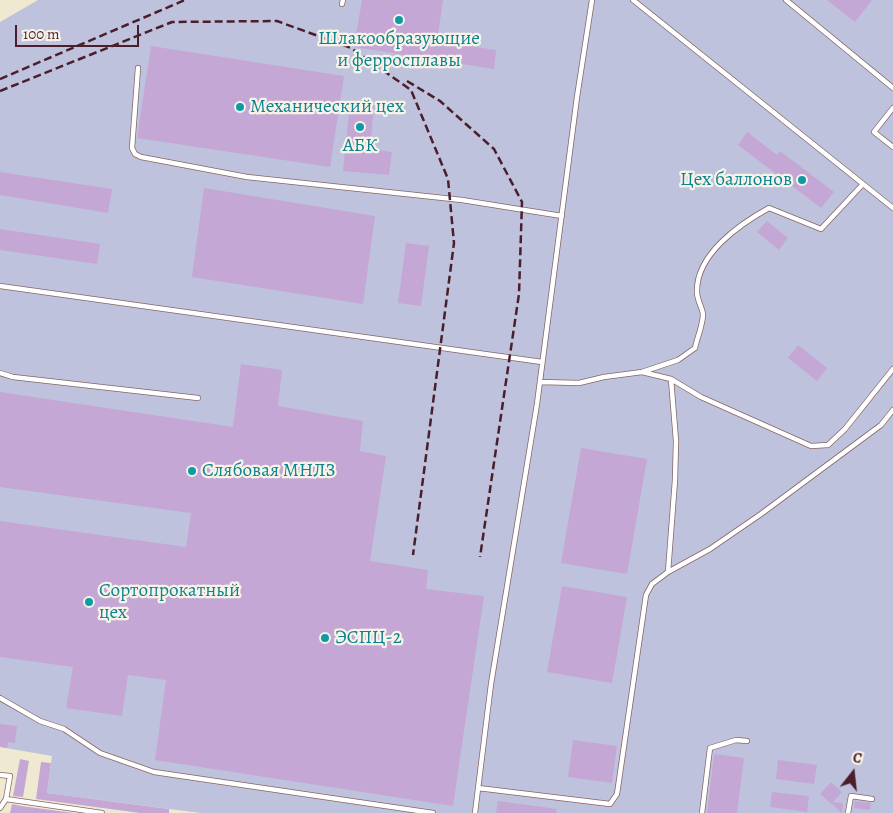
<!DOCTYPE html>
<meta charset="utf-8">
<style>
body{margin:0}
#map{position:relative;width:893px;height:813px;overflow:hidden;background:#f0e9d1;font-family:Alegreya,serif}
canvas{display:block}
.north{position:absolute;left:828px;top:748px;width:50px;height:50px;-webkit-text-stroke:4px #f7f3e8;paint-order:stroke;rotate:16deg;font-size:14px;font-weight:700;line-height:20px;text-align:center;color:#4a1f2b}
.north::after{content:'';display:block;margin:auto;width:18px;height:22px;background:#4a1f2b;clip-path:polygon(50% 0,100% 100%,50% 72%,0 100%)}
.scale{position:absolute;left:15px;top:25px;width:124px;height:22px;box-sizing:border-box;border:2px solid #4a1f2b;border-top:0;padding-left:6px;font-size:15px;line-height:18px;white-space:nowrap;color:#4a1f2b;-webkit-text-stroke:4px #f7f3e8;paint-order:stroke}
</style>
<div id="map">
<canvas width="893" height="813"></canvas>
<div class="north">С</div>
<div class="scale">100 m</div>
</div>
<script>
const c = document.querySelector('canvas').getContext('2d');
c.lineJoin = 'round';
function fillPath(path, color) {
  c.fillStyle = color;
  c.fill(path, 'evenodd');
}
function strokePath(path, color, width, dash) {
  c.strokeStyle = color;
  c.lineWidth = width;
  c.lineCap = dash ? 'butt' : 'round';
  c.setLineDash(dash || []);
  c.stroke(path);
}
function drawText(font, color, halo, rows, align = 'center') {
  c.font = font + ' Alegreya,serif';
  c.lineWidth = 4.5;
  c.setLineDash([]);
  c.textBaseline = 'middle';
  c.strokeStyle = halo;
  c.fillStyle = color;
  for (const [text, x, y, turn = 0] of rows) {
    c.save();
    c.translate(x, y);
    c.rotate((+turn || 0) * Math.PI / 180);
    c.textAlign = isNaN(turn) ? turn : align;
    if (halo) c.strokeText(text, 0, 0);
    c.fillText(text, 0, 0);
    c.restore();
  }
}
fillPath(new Path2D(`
 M38,0H893V813H201L47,793L52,756L0,747V22Z`), '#bfc2dd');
fillPath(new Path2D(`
 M362,0H443L437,41L496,50L494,69L354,47Z
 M827,0H872L855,22Z
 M151,46L344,76L330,167L137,138Z
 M350,103L374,106L370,149L392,152L389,175L343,171Z
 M747,132L777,155L780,151L834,192L821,208L738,145Z
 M0,172L112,189L108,213L0,195Z
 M204,188L375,216L363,304L192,277Z
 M767,221L788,238L779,250L757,232Z
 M0,229L100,244L97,264L0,250Z
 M406,243L429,246L421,306L398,303Z
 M798,345L827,368L817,381L788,358Z
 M241,364L282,370L278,406L363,421L360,451L386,456L370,561L428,570L426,589L484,596L453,806L155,760L166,680L128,675L122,716L66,708L73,667L0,657V521L186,547L191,513L0,487V392L233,427Z
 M581,448L647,459L627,574L561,563Z
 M562,586L627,597L612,683L547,672Z
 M0,724L17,726L15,743L8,742L7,748L0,747Z
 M573,740L617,746L612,783L568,777Z
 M714,754L744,758L737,813H707Z
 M20,759L29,761L23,797L13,796Z
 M778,760L817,765L814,784L776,779Z
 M41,762L51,763L47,793L169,809V813H140L36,799Z
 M831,782L842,792L833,802L843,803L842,813L820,794Z
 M772,792L809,796L807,812L770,807Z
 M498,801L557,809L556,813H496Z
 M855,801L871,803L870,810L854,808Z
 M12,804L21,806L74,813H10Z`), '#c5a7d5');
const lane = new Path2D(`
 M633,0L893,208
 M786,0L893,88
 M342,4L343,0
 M138,68L132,148L135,154L141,157L247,177L462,200L562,216
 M893,108L874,132L893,147
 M0,286L542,362
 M642,372L678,360L695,348C697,338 703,325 703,314C702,307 697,300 697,292C696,254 740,224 769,208L821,229L863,184
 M0,373L13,377L198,398
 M540,382L579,383L604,377L642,372L671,379L701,397L811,446L828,445L845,429L893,369
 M668,572L675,480L676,441L671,379
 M0,698L40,721L64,729L100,753L154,772L433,813
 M0,775L10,776L6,799L102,813
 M478,788L610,804L617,794L646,595L652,584L668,572L710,549L761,514L881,425L893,410
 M0,808L6,799
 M475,813L491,684L537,404L577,97L592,0
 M702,813L710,748L736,740L747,741
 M848,813L851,796L872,799`);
strokePath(lane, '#846665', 6);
strokePath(lane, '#fff', 4.5);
strokePath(new Path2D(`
 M0,79L185,0
 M407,81L440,101L494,149L522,202L519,294L480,557
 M0,91L172,22L277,21L351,48L411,90L448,179L454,243L413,555`), '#4a1f2b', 2.5, [8, 4]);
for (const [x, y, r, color] of [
 [399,20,5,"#0f9aa8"],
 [240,107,5,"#0f9aa8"],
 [360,127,5,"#0f9aa8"],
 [802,180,5,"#0f9aa8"],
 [192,471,5,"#0f9aa8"],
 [89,602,5,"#0f9aa8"],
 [325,638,5,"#0f9aa8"]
]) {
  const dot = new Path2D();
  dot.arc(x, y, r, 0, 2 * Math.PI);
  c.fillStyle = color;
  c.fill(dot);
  strokePath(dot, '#f7f3e8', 2);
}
drawText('19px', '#0d838f', '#f7f3e8', [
 ["Шлакообразующие",399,39,"center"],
 ["и ферросплавы",399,61,"center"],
 ["Механический цех",250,107],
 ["АБК",360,146,"center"],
 ["Цех баллонов",792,180,"right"],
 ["Слябовая МНЛЗ",202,471],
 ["Сортопрокатный",99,591],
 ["цех",99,613],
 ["ЭСПЦ-2",335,638]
], 'left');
</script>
